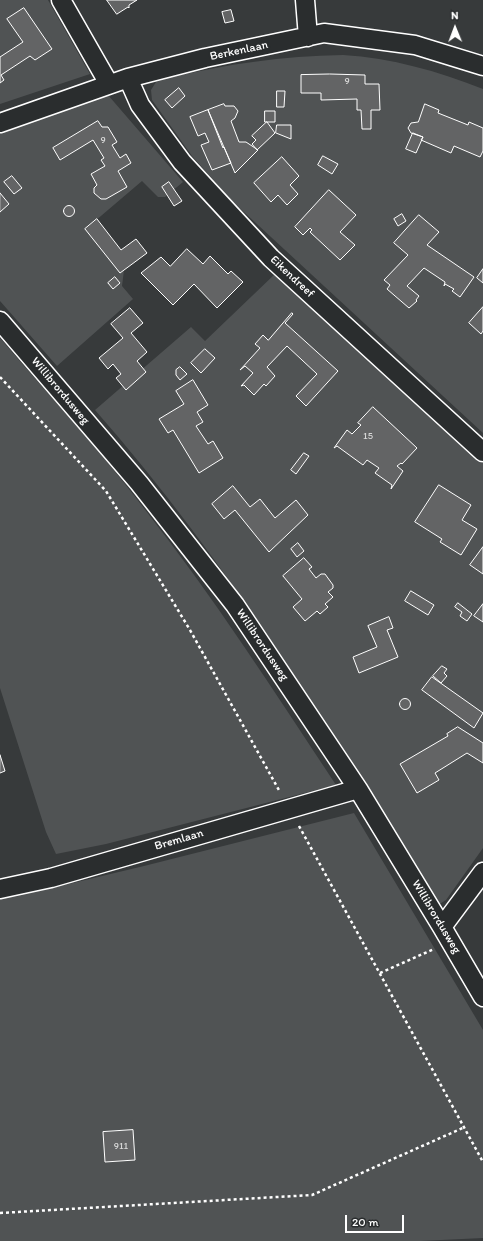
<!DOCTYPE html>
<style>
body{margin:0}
#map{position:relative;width:483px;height:1241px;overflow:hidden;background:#373a3b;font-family:Itim,sans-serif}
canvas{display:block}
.north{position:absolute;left:435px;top:8px;width:40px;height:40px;-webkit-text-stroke:3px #2a2d2e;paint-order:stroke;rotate:359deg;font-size:11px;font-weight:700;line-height:16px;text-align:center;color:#fff}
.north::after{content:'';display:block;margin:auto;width:14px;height:18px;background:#fff;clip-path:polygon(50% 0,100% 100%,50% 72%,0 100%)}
.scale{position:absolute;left:345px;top:1215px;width:59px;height:18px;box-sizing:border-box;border:2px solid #fff;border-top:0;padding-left:5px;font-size:12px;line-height:14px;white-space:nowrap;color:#fff;-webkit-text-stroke:3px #2a2d2e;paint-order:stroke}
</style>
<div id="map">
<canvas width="483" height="1241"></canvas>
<div class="north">N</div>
<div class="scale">20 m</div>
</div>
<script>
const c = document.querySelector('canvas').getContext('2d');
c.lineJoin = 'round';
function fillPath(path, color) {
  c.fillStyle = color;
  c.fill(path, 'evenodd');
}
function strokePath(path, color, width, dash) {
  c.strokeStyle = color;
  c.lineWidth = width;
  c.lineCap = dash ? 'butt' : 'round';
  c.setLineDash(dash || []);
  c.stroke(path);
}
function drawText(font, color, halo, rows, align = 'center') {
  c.font = font + ' Itim,sans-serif';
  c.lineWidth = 4;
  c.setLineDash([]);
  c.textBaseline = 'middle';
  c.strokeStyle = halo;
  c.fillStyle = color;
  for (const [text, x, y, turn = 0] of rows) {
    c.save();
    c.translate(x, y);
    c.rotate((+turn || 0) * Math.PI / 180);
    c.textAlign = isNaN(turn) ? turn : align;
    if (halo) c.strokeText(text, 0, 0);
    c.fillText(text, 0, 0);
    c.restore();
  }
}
fillPath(new Path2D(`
 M0,0H48L90,74L0,104Z
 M343,55C392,58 437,71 483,89V433L232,201L192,156L152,100L151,90L156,82L168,78C227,64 282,56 343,55Z
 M108,95L183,182L165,197H158L142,181L88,227L124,270L122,286L133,299L57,366L0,301V132Z
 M276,273L483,463V848L446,900L438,905C333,734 229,562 95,410L191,327L205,341Z
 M0,338C48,394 98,448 143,507C213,596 274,691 336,785L106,844L56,854L46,832L0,688Z
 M354,813L483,1030V1238L420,1241H0V897H14L144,866Z`), '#505354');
const building = new Path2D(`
 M107,0H137L129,5V8L128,7L117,14Z
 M24,8L52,49L35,60L30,56L1,75L4,80L0,83V57L23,42L7,19Z
 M231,10L234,21L225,23L222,12Z
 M330,74L365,75V84H379L380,110H371V129H362L361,110H357V99L321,100V93H301V75Z
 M179,88L185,96L172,108L165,100Z
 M277,91H285L284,107H277Z
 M224,104L225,106H234L238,111L235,118L231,121L239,142H246L258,150L235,173L208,110Z
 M425,104L439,110L438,113L468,125L469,122L483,128V151L480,157L454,146L451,153L421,140L423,137L411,133L408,128L411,123L418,122Z
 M208,110L223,148L224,147L231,163L212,170L201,145L209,142L205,133L198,136L190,117Z
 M265,111H275V122H265Z
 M98,121L102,127H108L117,142L112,145L120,158L126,154L131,163L118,171L127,187L106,199H101L94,193V188L97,185L91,174L105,166L101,160L104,158L93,140L60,160L53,148Z
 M267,122L275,133L257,150L252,144L256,140L252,136Z
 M277,125H291V139L276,133Z
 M413,133L423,137L416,153L406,149Z
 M323,156L338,164L332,174L318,165Z
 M282,157L299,176L290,185L298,194L287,205L278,195L271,202L254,183Z
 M12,176L22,188L14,194L4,182Z
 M169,182L182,201L174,206L162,187Z
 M329,190L356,215L340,232L355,245L340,260L310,232L312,230L310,228L303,235L295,227Z
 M0,193L9,204L0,212Z
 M63.5 211a5.5 5.5 0 1 1 11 0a5.5 5.5 0 1 1-11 0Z
 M402,214L406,221L398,226L394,219Z
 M419,215L439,232L427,245L474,277L460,297L452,291L454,289L445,284L444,286L445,282L424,268L407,286L419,296L416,300L417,301L409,308L387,289L390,285L384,280L408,255L394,243Z
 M97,219L121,250L136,239L147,253L120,273L85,229Z
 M187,249L203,264L210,256L228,274L231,271L243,282L217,308L194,284L173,305L141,273L161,257L170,266Z
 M483,269V283L477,278Z
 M115,277L120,283L113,289L108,283Z
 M483,307V331L481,334L469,323Z
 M130,308L143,323L131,333L147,352L137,361L146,372L126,390L116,378L121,374L113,364L108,369L99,358L123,338L111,324Z
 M292,313L293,314L285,323L338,371L306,406L296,396L317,374L287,346L267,367L275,376L266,386L264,384L254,395L244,385L241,386L253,373L245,366L240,370L260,348L255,344L263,335L268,340Z
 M205,349L215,358L201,373L191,363Z
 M180,367L187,374L180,380L176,375V370Z
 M193,380L208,405L197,412L203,422L196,426L208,444L213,441L223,458L199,473L173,430L168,433L159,419L184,404L176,391Z
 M373,407L417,448L402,464L401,463L397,466L403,471L391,489L392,485L375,473L379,468L367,460L363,465L337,446L334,448L347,430L352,434L361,425L358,423Z
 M304,453L309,456L296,474L291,470Z
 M439,485L471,505L462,520L477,529L461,555L440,542L442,539L415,522Z
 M233,486L250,507L260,499L275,518L296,500L308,515L269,552L235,510L224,519L212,504Z
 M298,543L304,551L297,557L291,549Z
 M483,547V574L470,565Z
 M304,558L312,567L309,569L316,578L321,574H325L333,585V588L328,592L333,597L325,604L328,607L320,614L317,611L305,621L293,607L302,599L283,576Z
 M411,591L434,605L428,615L405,601Z
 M458,603L472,614L467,621L460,616L462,612L455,607Z
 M483,604V622L474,616Z
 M389,617L393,628L387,630L398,657L359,673L353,657L377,647L368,626Z
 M442,666L447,669L444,673L447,676L441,683L433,676Z
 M432,677L483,713L474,728L422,690Z
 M399.5 704a5.5 5.5 0 1 1 11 0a5.5 5.5 0 1 1-11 0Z
 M458,727L483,743V763L467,753L435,773L439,780L417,793L400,764L448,736L447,734Z
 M0,755L5,771L0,773Z
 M133,1130L135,1160L105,1162L103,1132Z`);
fillPath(building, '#636465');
strokePath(building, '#fff', 1);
const street = new Path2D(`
 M61,0L109,84
 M305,0L308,37
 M128,78L140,105L182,162L271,258L483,452
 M0,123L128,78L205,58L324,33L415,45L483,66
 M0,321L139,483L235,605L358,789L442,927L483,997
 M0,889L51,878L358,789
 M442,927L483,872`);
strokePath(street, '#fff', 21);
strokePath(new Path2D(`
 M0,377L106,491L190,630L280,792
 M299,826L483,1162
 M380,973L434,949
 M0,1213L312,1195L465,1127`), '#fff', 2.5, [3, 3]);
strokePath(street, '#2a2d2e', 18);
drawText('10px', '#d8d8d8', null, [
 ["9",347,81],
 ["9",103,140],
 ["15",368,436],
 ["911",121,1146]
]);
drawText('12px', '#fff', '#2a2d2e', [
 ["Berkenlaan",239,51,-12],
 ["Eikendreef",292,277,43],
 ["Willibrordusweg",60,391,50],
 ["Willibrordusweg",262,645,56],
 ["Bremlaan",179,840,-16],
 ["Willibrordusweg",436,917,59]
]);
</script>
